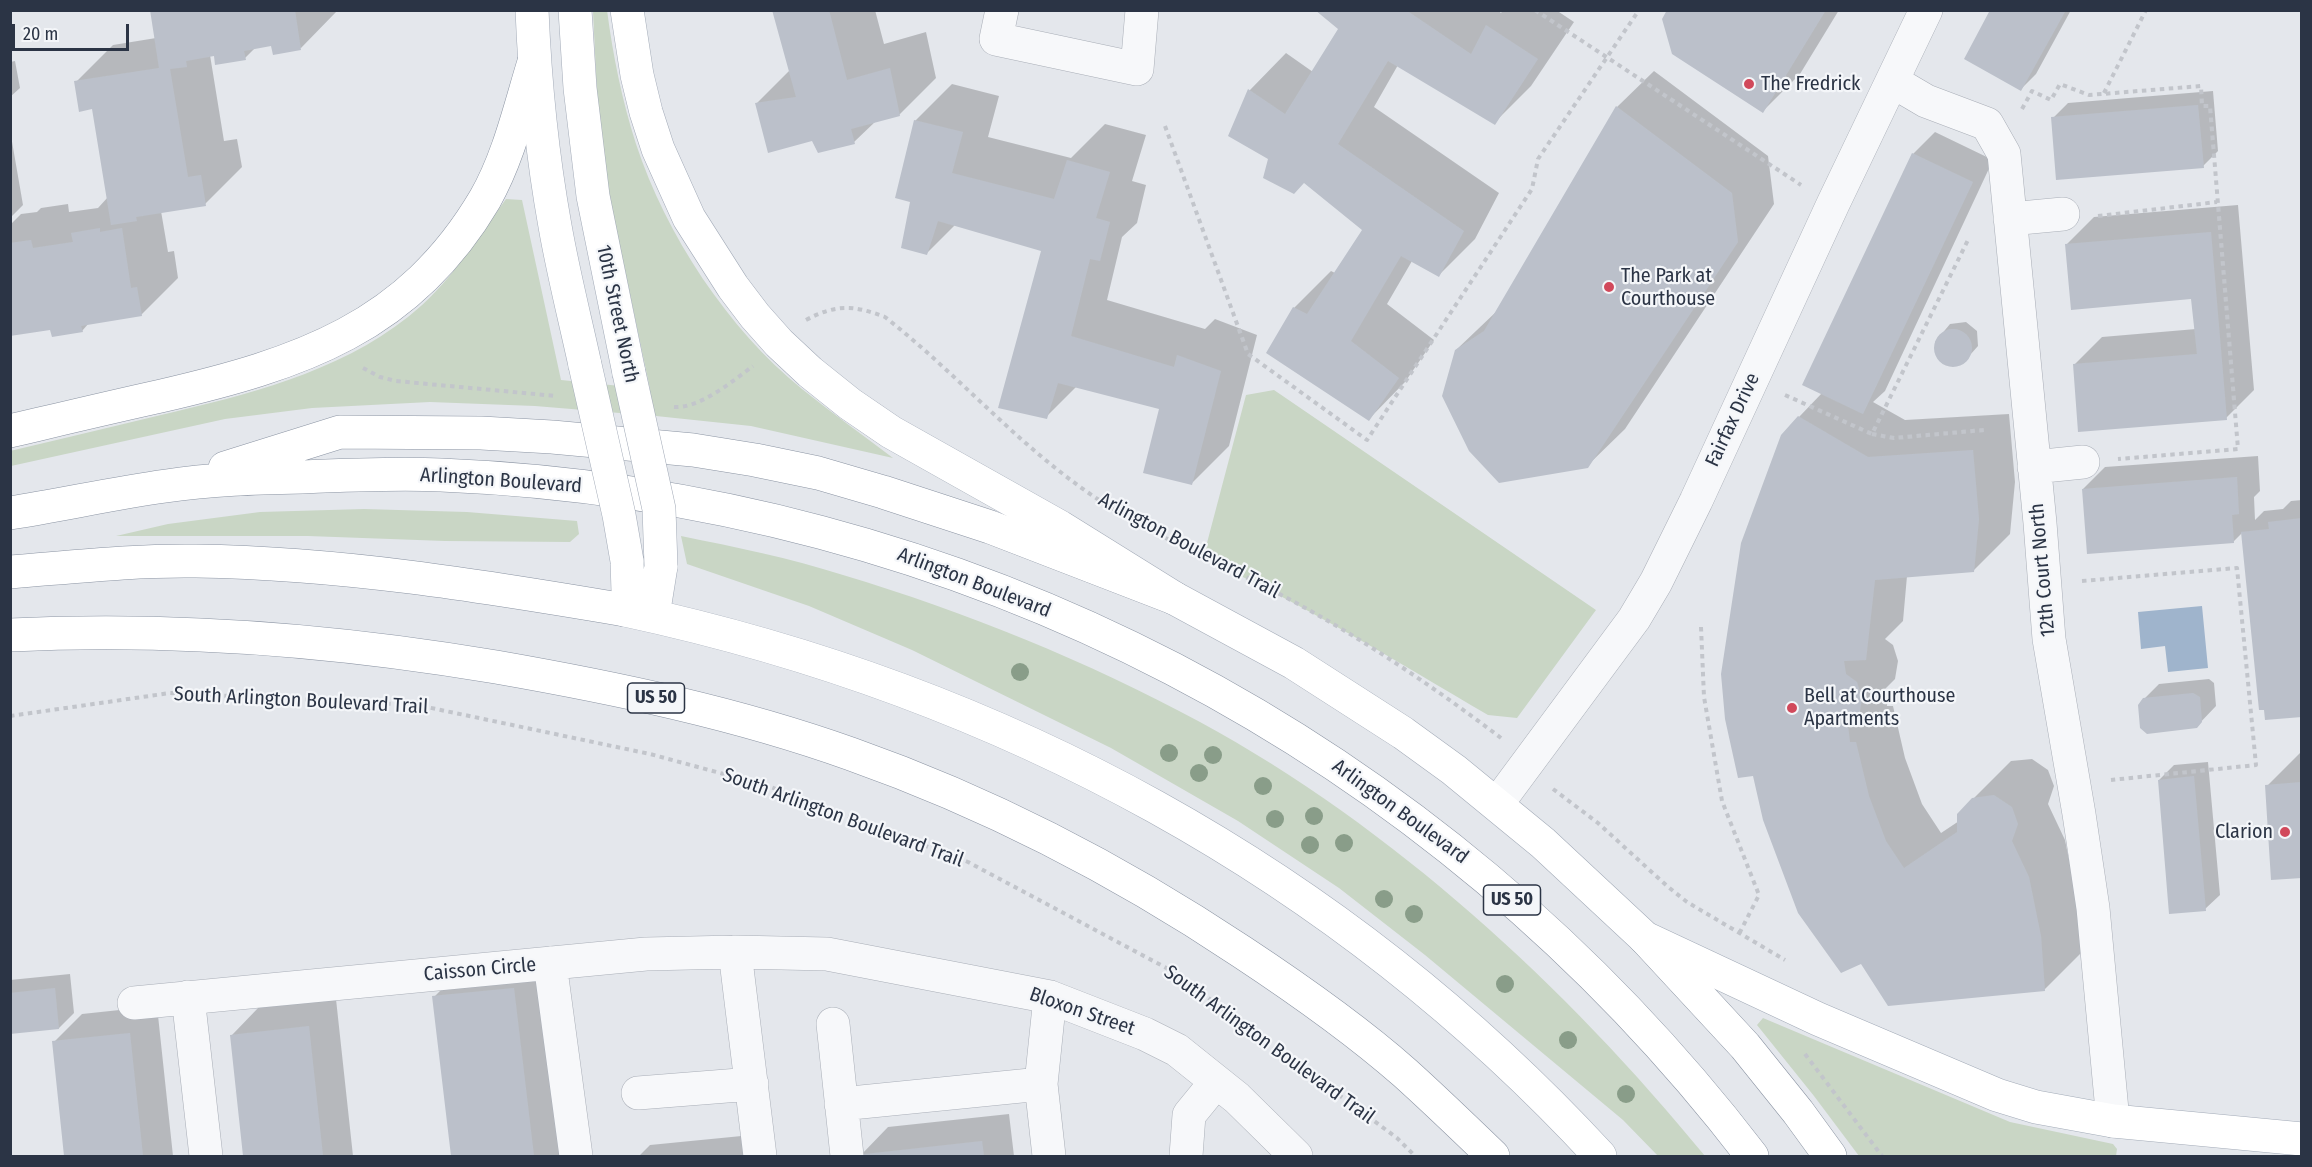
<!DOCTYPE html>
<style>
body{margin:0}
#map{position:relative;width:2312px;height:1167px;overflow:hidden;background:#e4e7ec;font-family:"Fira Sans Condensed",sans-serif}
canvas{display:block}
.frame{position:absolute;inset:0;border:12px solid #2b3445;pointer-events:none}
.scale{position:absolute;left:12px;top:24px;width:117px;height:27px;box-sizing:border-box;border:3px solid #2b3445;border-top:0;padding-left:8px;font-size:18px;line-height:21px;white-space:nowrap;color:#2b3445;-webkit-text-stroke:4px #f4f6f9;paint-order:stroke}
</style>
<div id="map">
<canvas width="2312" height="1167"></canvas>
<div class="frame"></div>
<div class="scale">20 m</div>
</div>
<script>
const c = document.querySelector('canvas').getContext('2d');
c.lineJoin = 'round';
function fillPath(path, color) {
  c.fillStyle = color;
  c.fill(path, 'evenodd');
}
function strokePath(path, color, width, dash) {
  c.strokeStyle = color;
  c.lineWidth = width;
  c.lineCap = dash ? 'butt' : 'round';
  c.setLineDash(dash || []);
  c.stroke(path);
}
function drawText(font, color, halo, rows, align = 'center') {
  c.font = font + ' "Fira Sans Condensed",sans-serif';
  c.lineWidth = 4.5;
  c.setLineDash([]);
  c.textBaseline = 'middle';
  c.strokeStyle = halo;
  c.fillStyle = color;
  for (const [text, x, y, turn = 0] of rows) {
    c.save();
    c.translate(x, y);
    c.rotate((+turn || 0) * Math.PI / 180);
    c.textAlign = isNaN(turn) ? turn : align;
    if (halo) c.strokeText(text, 0, 0);
    c.fillText(text, 0, 0);
    c.restore();
  }
}
fillPath(new Path2D(`
 M607,10C613,56 622,100 636,144C666,235 728,329 802,389C832,413 863,435 893,458L751,426L656,416L535,406L430,402L312,408L225,419L11,466L10,451C61,439 111,427 161,415C246,395 337,373 408,317C449,285 476,240 506,199L522,200L561,380L650,389L605,176L598,116L593,11Z
 M1274,390L1596,610L1517,718L1488,715C1394,660 1302,603 1203,558L1246,395Z
 M364,509L467,512L577,521L579,534L570,542L445,541L308,536H116L168,524L260,512Z
 M681,536C735,547 790,558 843,575C966,612 1087,661 1200,722C1393,827 1567,987 1705,1156H1658L1623,1120L1425,955L1339,888L1238,821L1111,748L912,650L809,606L687,564Z
 M1763,1018L2010,1122L2113,1144L2117,1149L2116,1156H1859L1814,1096L1757,1025Z`), '#c9d6c5');
fillPath(new Path2D(`
 M2202,606L2208,668L2168,672L2165,646L2141,649L2138,612Z`), '#9fb4cc');
fillPath(new Path2D(`
 M152,10L337,11L301,48L273,44L256,47L245,58L210,55L224,141L237,139L242,167L205,204L161,211L168,252L174,251L178,278L141,315L89,323L82,331L51,328L10,335V225L21,214L37,212L41,208L68,204L69,212L98,208L108,197L94,108L76,82L113,45L156,38Z
 M774,10H875L884,44L926,32L936,78L899,115L876,121L854,142L813,139L757,103L790,70Z
 M1318,10H1498L1501,13L1503,10H1556L1574,22L1531,86L1494,123L1398,65L1374,107L1499,193L1475,239L1439,275L1412,261L1387,304L1434,340L1405,382L1369,419L1294,308L1331,271L1335,273L1364,229L1304,182L1270,158L1230,135L1250,90L1286,53L1313,72L1340,29Z
 M1669,10H1839L1800,74L1763,111Z
 M1992,10H2071L2036,74L2021,89Z
 M15,61L20,88L10,97V62Z
 M1654,71L1768,156L1774,204L1625,429L1587,466L1456,350L1498,310L1617,107Z
 M952,84L999,96L988,137L1071,158L1105,124L1146,135L1132,181L1146,185L1137,223L1122,237L1107,300L1205,329L1215,319L1257,335L1229,446L1192,483L1161,408L1077,386L1046,417L1043,250L956,224L927,253L911,201L915,121Z
 M2213,91L2218,151L2203,166L2053,118L2068,103Z
 M10,130L23,205L10,218Z
 M1935,132L1993,160L1885,391L1873,402L1905,420L2009,414L2015,482L2010,534L1973,571L1907,576L1903,621L1885,639L1893,645L1898,661L1895,679L1885,689L1887,706H1893L1905,758L1922,804L1941,833L1959,821L1973,799L2011,761L2032,759L2048,770L2054,786L2048,804L2065,840L2077,899L2081,953L2044,990L1861,962L1799,417L1822,393L1913,154Z
 M2238,205L2254,390L2226,418L2074,365L2102,337L2196,329L2193,298L2066,245L2094,217Z
 M1966,322L1977,331L1978,346L1962,364L1946,365L1937,357L1935,342L1950,324Z
 M2258,456L2260,491L2254,497L2255,520L2264,511L2283,509L2291,501L2302,500V715L2242,533L2233,542L2083,489L2105,467Z
 M2209,679L2214,683L2216,706L2196,727L2144,699L2159,684Z
 M2302,751V877L2267,786Z
 M2208,762L2220,895L2205,909L2159,780L2174,765Z
 M541,961L565,1156H453L434,997L462,969Z
 M70,974L74,1013L59,1028L10,1032V980Z
 M336,999L353,1156H245L232,1035L259,1007Z
 M157,1006L173,1156H65L54,1042L82,1014Z
 M1009,1114L1014,1156H860L888,1127Z
 M772,1133L774,1156H639L650,1145Z`), '#0003');
fillPath(new Path2D(`
 M150,10H295L301,50L273,55L271,46L244,51L246,60L215,65L214,56L186,61L187,67L170,69L188,177L201,175L206,206L136,217L137,221L111,225L92,109L79,112L74,81L159,68Z
 M772,10H829L847,80L890,68L900,116L851,129L855,144L818,153L812,141L768,153L755,103L796,97Z
 M1315,10H1406L1471,54L1486,25L1538,59L1495,125L1388,61L1338,144L1464,231L1439,277L1401,256L1351,341L1399,378L1369,421L1266,353L1293,307L1307,314L1362,230L1304,183L1294,194L1263,178L1268,159L1228,136L1248,89L1285,114L1338,29Z
 M1667,10H1826L1763,113L1672,54L1662,19Z
 M1990,10H2066L2021,91L1964,59Z
 M2198,105L2204,168L2056,180L2051,117Z
 M1616,106L1732,193L1738,242L1588,468L1499,483L1469,451L1442,396L1455,350L1484,331Z
 M914,120L963,132L952,173L1054,199L1067,160L1110,172L1096,218L1110,222L1100,261L1090,259L1071,336L1174,367L1177,355L1221,371L1192,485L1143,473L1159,409L1058,383L1047,419L998,408L1041,251L938,221L927,255L901,248L910,202L895,198Z
 M1912,153L1973,182L1863,414L1802,385Z
 M100,228V232L122,228L131,288L137,287L142,316L81,326L83,332L52,337L50,330L10,336V243L31,240L33,248L73,242L71,233Z
 M2211,232L2227,420L2078,432L2073,364L2197,354L2191,299L2071,310L2065,244Z
 M1934 348a19 19 0 1 1 38 0a19 19 0 1 1-38 0Z
 M1798,416L1868,457L1973,450L1979,519L1974,572L1875,580L1866,660L1844,661L1846,674L1857,682L1862,698L1859,717L1848,725L1850,742H1856L1869,796L1886,841L1904,868L1957,832V814L1972,798L1994,795L2012,807L2018,824L2012,841L2029,877L2041,936L2045,991L1888,1006L1861,964L1841,973L1798,913L1763,820L1753,776L1738,778L1725,719L1721,674L1741,543L1781,435Z
 M2237,477L2239,514L2232,515L2234,543L2087,554L2082,489Z
 M2302,518V717L2265,720L2264,710H2259L2241,532L2269,529L2268,522Z
 M2193,693L2200,697L2202,722L2197,728L2147,734L2140,728L2138,705L2143,698Z
 M2194,776L2206,911L2169,914L2158,780Z
 M2302,782V878L2271,880L2265,785Z
 M55,988L59,1029L10,1034V993Z
 M514,988L534,1156H451L432,996Z
 M309,1026L323,1156H243L230,1035Z
 M130,1033L143,1156H64L52,1041Z
 M982,1141L984,1156H856V1155Z`), '#bbc0ca');
const minor = new Path2D(`
 M1002,10L996,39L1137,69L1142,10
 M1892,81L1926,101L1987,124L2004,154L2040,523L2049,639L2079,814L2093,908L2113,1121
 M2010,219L2063,214
 M2034,467L2083,462
 M1497,804L1634,619L1656,582L1696,501L1833,204L1926,10
 M735,952L760,1156
 M550,963L576,1156
 M188,997L206,1156
 M134,1003L646,954L735,952L827,954L1050,997L1145,1034L1177,1050L1237,1098L1296,1156
 M833,1024L847,1156
 M638,1093L752,1084
 M841,1104L1041,1084
 M1049,1156L1041,1084L1050,997
 M1186,1156L1189,1115L1216,1082`);
const major = new Path2D(`
 M532,10C535,83 542,154 555,226C563,272 575,319 585,365
 M575,10L580,88L593,196L629,373
 M627,10L637,75L646,112L658,149L689,218L733,287L755,316L779,343L810,372L850,404L891,432L1060,527L1174,598L1294,663L1403,733L1454,770L1543,843L1645,938L1818,1019L1997,1095L2036,1107L2113,1121L2302,1139
 M627,561L628,592L625,610C1002,691 1338,872 1600,1156
 M653,616L661,566`);
const highway = new Path2D(`
 M10,431C61,419 111,407 161,396C299,364 409,328 485,199C509,157 520,107 534,62
 M225,468L340,432L481,433L552,437L693,450L755,460L818,473L883,492L990,527L1174,598
 M10,513C62,505 114,493 166,486C211,479 257,478 303,477C349,475 395,473 441,475C961,496 1436,744 1752,1156
 M10,572C73,567 134,560 196,561C341,563 483,586 625,610
 M10,635C173,627 336,640 496,667C616,688 736,713 851,754C990,803 1119,870 1242,952C1298,989 1354,1028 1405,1073C1435,1100 1464,1128 1493,1156
 M1645,938L1745,1046L1798,1112L1830,1156`);
strokePath(minor, '#a9aeb7', 34);
strokePath(major, '#a3abb8', 34);
strokePath(highway, '#8b94a3', 34);
strokePath(new Path2D(`
 M1535,10L1801,185
 M2104,93L2146,10
 M2022,109L2032,91L2051,100L2060,84L2089,95L2201,86L2202,106H2210L2238,449L2118,459
 M1165,126L1248,354L1367,440L1532,189L1538,159L1639,10
 M2098,216L2217,202
 M806,320C836,304 854,305 885,317C960,376 1019,447 1099,500C1150,533 1205,557 1260,584C1344,626 1426,681 1501,738
 M363,368L380,377L396,381L556,396
 M1785,395L1872,434L1968,240
 M674,407C699,409 733,381 753,366
 M1872,434L1894,438L1984,430
 M2082,581L2237,568L2256,765L2111,780
 M1701,627L1704,697L1722,801L1759,895L1740,932
 M10,716L170,693L417,705L650,754L768,786L968,862L1172,971L1397,1138L1415,1156
 M1553,789L1598,823L1667,886L1687,902L1785,960
 M1805,1054L1882,1156`), '#c2c5cb', 4, [4.5, 4.5]);
strokePath(minor, '#f7f8fa', 33);
strokePath(major, '#fff', 33);
strokePath(highway, '#fff', 33);
const majorBridge = new Path2D(`
 M585,365L619,515L627,561
 M629,373L659,509L661,566`);
strokePath(majorBridge, '#a3abb8', 34, []);
strokePath(majorBridge, '#fff', 33);
c.fillStyle = '#899d89';
for (const [x, y] of [
 [1020,672],
 [1169,753],
 [1213,755],
 [1199,773],
 [1263,786],
 [1314,816],
 [1275,819],
 [1344,843],
 [1310,845],
 [1384,899],
 [1414,914],
 [1505,984],
 [1568,1040],
 [1626,1094]
]) {
  c.beginPath();
  c.arc(x, y, 9, 0, 2 * Math.PI);
  c.fill();
}
for (const [x, y, r, color] of [
 [1749,84,6,"#d1495b"],
 [1609,287,6,"#d1495b"],
 [1792,708,6,"#d1495b"],
 [2285,832,6,"#d1495b"]
]) {
  const dot = new Path2D();
  dot.arc(x, y, r, 0, 2 * Math.PI);
  c.fillStyle = color;
  c.fill(dot);
  strokePath(dot, '#f4f6f9', 2);
}
for (const [x, y, w] of [
 [656,698,57],
 [1512,900,57]
]) {
  const box = new Path2D();
  box.roundRect(x - w / 2, y - 15, w, 30, 4.5);
  c.fillStyle = '#f4f6f9';
  c.fill(box);
  strokePath(box, '#2b3445', 1.5);
}
drawText('bold 18px', '#2b3445', null, [
 ["US 50",656,698],
 ["US 50",1512,900]
]);
drawText('20px', '#2b3445', '#f4f6f9', [
 ["The Fredrick",1761,84],
 ["The Park at",1621,276],
 ["Courthouse",1621,299],
 ["Bell at Courthouse",1804,696],
 ["Apartments",1804,719],
 ["Clarion",2273,832,"right"]
], 'left');
drawText('20px', '#2b3445', '#f4f6f9', [
 ["10th Street North",617,314,78],
 ["Fairfax Drive",1733,420,-65],
 ["Arlington Boulevard",501,481,4],
 ["Arlington Boulevard Trail",1189,546,28],
 ["12th Court North",2043,570,-95],
 ["Arlington Boulevard",974,583,21],
 ["South Arlington Boulevard Trail",301,701,3],
 ["Arlington Boulevard",1400,812,36],
 ["South Arlington Boulevard Trail",843,818,20],
 ["Caisson Circle",480,970,-5],
 ["Bloxon Street",1082,1012,19],
 ["South Arlington Boulevard Trail",1269,1045,36]
]);
</script>
